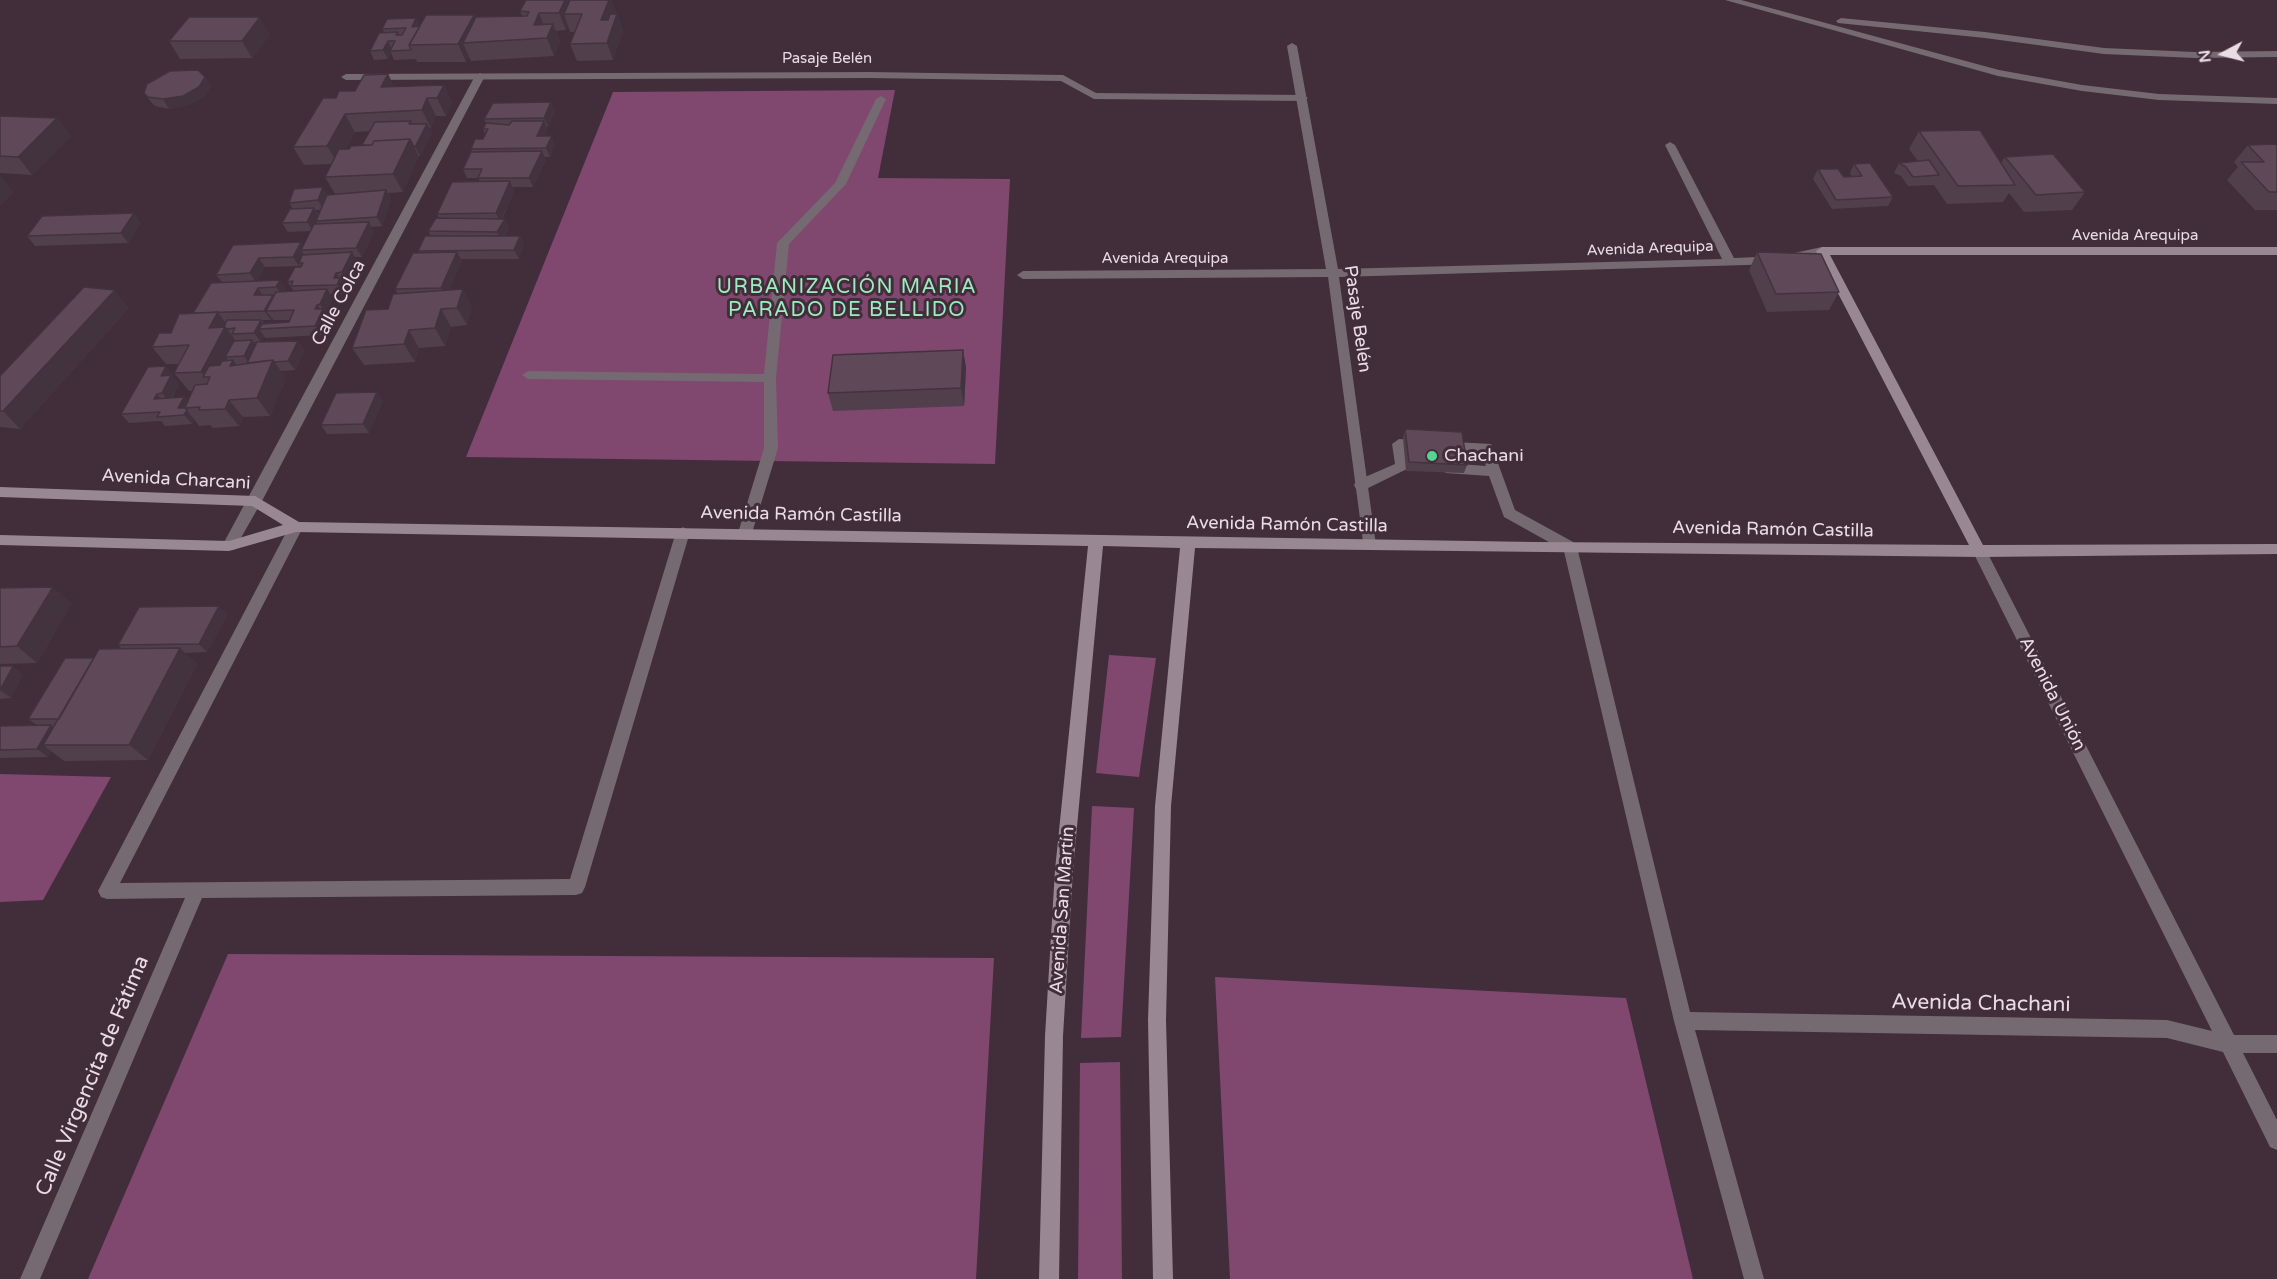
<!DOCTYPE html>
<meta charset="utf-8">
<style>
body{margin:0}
#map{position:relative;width:2277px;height:1279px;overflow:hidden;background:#422d3b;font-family:"Varela Round",sans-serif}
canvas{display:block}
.north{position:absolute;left:2193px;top:24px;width:60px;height:60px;-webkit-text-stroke:4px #422d3b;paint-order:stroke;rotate:263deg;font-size:16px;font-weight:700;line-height:24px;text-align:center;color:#eadce5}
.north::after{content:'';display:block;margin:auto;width:21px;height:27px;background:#eadce5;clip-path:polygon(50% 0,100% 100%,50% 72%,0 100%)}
</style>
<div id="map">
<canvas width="2277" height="1279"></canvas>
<div class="north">N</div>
</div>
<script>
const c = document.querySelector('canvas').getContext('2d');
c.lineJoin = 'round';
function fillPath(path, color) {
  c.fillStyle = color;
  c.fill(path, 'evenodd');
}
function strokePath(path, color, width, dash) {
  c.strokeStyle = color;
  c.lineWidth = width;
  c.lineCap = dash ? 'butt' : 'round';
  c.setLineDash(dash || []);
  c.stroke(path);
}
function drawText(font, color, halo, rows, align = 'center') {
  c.font = font + ' "Varela Round",sans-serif';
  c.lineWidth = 6;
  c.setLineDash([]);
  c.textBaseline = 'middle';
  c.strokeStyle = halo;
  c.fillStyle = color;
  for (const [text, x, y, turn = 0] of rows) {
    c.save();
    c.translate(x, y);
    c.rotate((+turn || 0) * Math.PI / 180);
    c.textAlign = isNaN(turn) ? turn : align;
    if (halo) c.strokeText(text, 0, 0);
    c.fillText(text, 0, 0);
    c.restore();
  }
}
fillPath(new Path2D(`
 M895,90L878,178L1010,179L995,464L466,457L613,92Z
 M1109,655L1156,658L1139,777L1096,773Z
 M0,774L111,777L43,900L0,902Z
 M1092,806L1134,808L1121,1037L1081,1038Z
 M228,954L994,958L976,1279H88Z
 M1215,977L1626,998L1693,1279H1230Z
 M1120,1062L1122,1279H1078L1080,1063Z`), '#80476f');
fillPath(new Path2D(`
 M870,72L1063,75L1096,93L1303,95L1308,98L1303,101L1094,99L1061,81L870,78L346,80L341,77L346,74Z
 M1399,439L1491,444L1515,510L1575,543L1577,547L1575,551H1565L1504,517L1489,476L1446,473L1439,468L1446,463L1486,466L1481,452L1406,449L1409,466L1407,469L1366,489H1356L1354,485L1356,481L1395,464L1392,444Z`), '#756a71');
fillPath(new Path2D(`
 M1725,0H1741L1999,70L2082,85L2159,94L2277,98V104L2159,100L2082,91L1998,76Z
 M1841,18L1985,32L2104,48L2195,52L2277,51V57L2195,58L2104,54L1985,38L1838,23L1836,21Z
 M1292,43L1297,46L1338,269L1722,259L1665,145L1670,142L1675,145L1734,258L1780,256L1822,247L1828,251L1826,254L1780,264L1339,277L1376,545L1374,549H1364L1328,277L1023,279L1017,275L1023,271L1326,269L1287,46Z
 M480,73L485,76L262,501L234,550H224L222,546L475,76Z
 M881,96L886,99L846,184L789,244L776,378L778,448L752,533L745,538L738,533L764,448V382L528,379L522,375L528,371L764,374L777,243L835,183L876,99Z
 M296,522L303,527L120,883L570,879L676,532L683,527L690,532L585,887L582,893L576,895L202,898L40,1279H20L185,898L107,899L101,897L98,891L289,527Z
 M1570,542L1577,547L1690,1012L2167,1020L2212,1031L1973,552L1980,547L1987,552L2234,1035H2277V1053H2243L2277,1120V1150L2270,1147L2223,1052L2167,1038L1695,1030L1764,1279H1744L1674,1021L1563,547Z`), '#756a71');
fillPath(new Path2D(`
 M1822,247H2277V255H1830L1983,545L2277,544V554L1980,557L1195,548L1171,806L1166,1020L1173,1279H1153L1148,1020L1155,806L1180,548L1103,546L1073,870L1063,1036L1059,1279H1039L1045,1036L1055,870L1088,546L296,532L229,551L0,545V535L229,541L283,525L252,506L0,497V487L255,496L299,522L1534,542L1969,545L1816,251Z`), '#998893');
fillPath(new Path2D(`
 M520,11L617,13L623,31L613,60L577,61L570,44L575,32H570L568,26L566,30L556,31L560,42L554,56L471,61L469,57L466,62H417L416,59L394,60L391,53L388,59L374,60L370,51L384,32L382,29L416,18L420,26L474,15L476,18L522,16Z
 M270,35L252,58L180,59L169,41Z
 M388,74L394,87L444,85L452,103L446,116H436L431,128H429L432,133L420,156H419L403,192L388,193L391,199L382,226L371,227L374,231L362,257H355L358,262L348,282H343L346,287L343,294H330L333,299L326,314L329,318L322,335L265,338L264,336L261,342H254L256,344L305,350L295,370L281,371L286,378L270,416L243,417L239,426L213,428L210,425L199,426L194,419L192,424L165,426L161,421L129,423L121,414L166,366L173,375L172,377L179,384L172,398L184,397L188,401L193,391H189L174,373L179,364H166L152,347L171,333L193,313L222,282L216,275L233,245L303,246L311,231L288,232L282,223L293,209L289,203L327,195L335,194L325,177L332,164L304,165L293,147L336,98L355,91ZM370,131L362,145L346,149L355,132ZM315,210H321L319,215ZM300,265L301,267L287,282L294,291H285L286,289L257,281L265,267L299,266ZM272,318L273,320H290L289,322L264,323L262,320H271Z
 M205,77L211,86L205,96L189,105L169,109L155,106L151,102L144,93Z
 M551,102L555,111L548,127H546L548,130L545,136L555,145L550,157H544L546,160L533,187H513L514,191L502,219H505L509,228L505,236H520L524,245L519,259H461L462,261L449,290L463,289L472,307L467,325L451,327L445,346L419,348L415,362L364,365L352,348L388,309L398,294L395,289L419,253L418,251L431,236L428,231L439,218L437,214L480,182L478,178H467L463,169L472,152L471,149L483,139L485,134L483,129L486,123L484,119Z
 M0,116L57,118L71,136L32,175L0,173Z
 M1919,131L2001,163L2005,157L2085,192L2072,210L2024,212L2009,193L2003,202L1947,204L1934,185L1908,186L1901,176L1894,173L1899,163L1918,161L1909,149Z
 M2248,145L2277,146V210H2255L2227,180L2238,167L2234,162Z
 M1854,164L1893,197L1888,206L1832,209L1813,179L1818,169L1844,177H1852L1850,173Z
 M141,223L128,243L35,246L27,236Z
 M1757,252L1839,292L1829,310L1767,312L1749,270Z
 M129,308L20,429L0,427V376Z
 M963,350L966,368L964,406L833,411L828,393Z
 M383,401L369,433L327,434L321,425Z
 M1405,429L1467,465L1464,473L1406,471L1403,438Z
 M0,588L72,603L37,663L0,664Z
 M228,614L207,652L185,653L197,664L148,760L64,761L51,751L48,757L0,758V726L37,725L28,719L94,658L122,649L118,645Z
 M0,666L23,674L11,698L0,699Z`), '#523f4c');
fillPath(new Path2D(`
 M565,0H570L564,14L568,26L566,30L559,13Z
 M609,0H612L617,13L608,37L601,20Z
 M539,13L546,31L534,25Z
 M617,14L623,31L613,60L607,43Z
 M474,15L482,32L463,43L469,57L466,62L458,44Z
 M260,17L270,35L252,58L242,41Z
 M416,18L421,27H412Z
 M553,24L560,42L554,56L547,38Z
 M388,41L392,50L390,51L391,53L388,59L383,50Z
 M388,74L397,92L381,87Z
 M205,77L211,86L205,96L189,105L169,109L163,99Z
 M444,85L452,103L446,116L437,98Z
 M427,98L436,116L431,128L422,110Z
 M551,102L555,111L548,127L544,118Z
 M345,114L355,132L338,164L327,146Z
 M57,118L71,136L32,175L18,157Z
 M544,121L548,130L541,145L537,136Z
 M427,124L432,133L420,156L415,147Z
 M552,136L555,145L550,157L546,148Z
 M410,139L419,157L403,192L393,174Z
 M542,151L546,160L533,187L529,178Z
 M0,175L14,192L0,206Z
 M510,181L514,191L500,222L496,213Z
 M323,187L328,196L323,209L318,200Z
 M386,190L391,199L382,226L377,217Z
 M314,208L319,217L316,221L317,223L313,231L307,222Z
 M134,213L141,223L128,243L121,233Z
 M505,219L509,228L502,241L497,232Z
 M369,222L374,231L362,257L356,248Z
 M520,236L524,245L519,259L514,250Z
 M301,242L306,250H301L305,256L299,263L300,265L299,266L293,257Z
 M352,252L358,262L348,282L342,272Z
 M457,252L462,261L446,297L441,288Z
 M259,258L265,267L256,283L250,273Z
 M336,273L346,287L343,294L334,278Z
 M280,280L286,289L283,296L276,287Z
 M258,288L264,297L254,295Z
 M327,289L333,299L326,314L320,304Z
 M463,289L472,307L467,325L457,308Z
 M115,290L129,308L20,429L3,411Z
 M273,295L279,304L266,311L272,318L271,320L264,311Z
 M317,305L322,311L323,309L329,318L322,335L315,326V309Z
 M441,309L451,327L445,346L435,328Z
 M218,312L230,329H227L239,345L225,357L230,362L210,377H205L201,372L209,328Z
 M261,320L268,328L259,329L264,336L261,342L254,333Z
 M409,330L419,348L415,362L404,344Z
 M252,340L259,349L249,363L244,356Z
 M298,341L305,350L295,370L288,361Z
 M963,350L966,368L964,406L961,388Z
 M233,360L246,378L230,366Z
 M273,360L286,378L270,416L257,398Z
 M166,366L173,375L172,377L179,384L169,402L162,393L161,376Z
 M377,392L383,401L369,433L363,424Z
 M157,394L164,403L154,399Z
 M184,397L192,406L185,408L194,419L192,424L178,408Z
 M229,400L243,417L239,426L225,409Z
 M53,587L72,603L37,663L17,646Z
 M219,606L228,614L207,652L199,644Z
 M180,648L197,664L148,760L129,745Z
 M13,666L23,674L11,698L0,690Z
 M51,725L61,733L43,745L51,751L48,757L37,749Z`), '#42333e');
const building = new Path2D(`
 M526,0H565L559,13H539L534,25L553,24L547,38L463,43L476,17L527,16L529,12L520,11Z
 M570,0H609L601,20H608L610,14H617L607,43L570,44L582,14H564Z
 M426,15H474L458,44L409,45Z
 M189,17H260L242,41H169Z
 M416,18L412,27L420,26L409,45L411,50L390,51L395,41H388L383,50L370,51L379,33L398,32L396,35H402L406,28L382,29L387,19Z
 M198,70L205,77L199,87L183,96L163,99L148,97L144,93L147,84L170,71Z
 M388,74L381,87L444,85L437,98H427L422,110L345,114L327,146L293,147L323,98H336L339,91H355L364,75Z
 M551,102L544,118L484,119L493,103Z
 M0,116L57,118L18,157L0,156Z
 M411,121L409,124H427L415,147H414L410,139L374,141L372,145H362L375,122Z
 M512,121H544L537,136H552L546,148L471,149L475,139H483L488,129H483L486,123L509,125Z
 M1980,130L2015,185L1958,186L1919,131Z
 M410,139L393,174L325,177L339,149H349L351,146L372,145L374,141Z
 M2275,144L2277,146V192H2269L2241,162H2264L2248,145Z
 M542,151L529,178H478L482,169H463L471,152Z
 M2053,154L2085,192L2036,195L2005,157Z
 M1929,160L1939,175L1913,177L1906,167L1899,163Z
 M1870,163L1893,197L1836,200L1818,169H1838L1844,177L1862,176L1854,164Z
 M510,181L496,213L437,214L452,182Z
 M323,187L318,200L289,203L294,189Z
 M386,190L377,217L316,221L327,195Z
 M314,208L307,222L282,223L290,209Z
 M134,213L121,233L27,236L42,216Z
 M436,218L505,219L497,232L428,231Z
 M369,222L356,248L301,250L314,224Z
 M425,236H520L514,250L418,251Z
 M301,242L293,257L259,258L250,273L216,275L233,245Z
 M352,252L342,272L336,273L334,278H340L337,285L291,286L293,281L287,282L295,267H301L303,263H299L302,255Z
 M457,252L441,288L395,289L413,253Z
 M1757,252L1821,254L1839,292L1776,294Z
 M280,280L276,287L258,288L254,295H273L264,311L193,313L211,283Z
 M84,287L115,290L3,411H0V376Z
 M327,289L320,304L317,305L315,309H323L315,326L259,329L262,324L289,322L294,310L266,311L276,292Z
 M463,289L457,308L441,309L435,328L409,330L404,344L352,348L366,310L388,309L393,294Z
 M218,312L209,328L225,327L201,372L174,373L189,345L152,347L159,333H171L179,314Z
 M227,320H261L254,333L232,334L235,328L227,329L225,327H224Z
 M252,340L244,356L225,357L234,341Z
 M298,341L288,361L274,362L273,360L247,363L257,342Z
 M963,350L961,388L828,393L833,355Z
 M233,360L230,366L273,360L257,398L229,400L225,409L199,410L200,407L185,408L195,385L207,384L210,377H203L209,366L220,365L222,361Z
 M166,366L161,376L171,375L162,393L157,394L154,399L184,397L178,408H185L187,410L184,415L157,417L160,412L121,414L148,367Z
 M377,392L363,424L321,425L336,393Z
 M1405,429L1462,432L1467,465L1409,462Z
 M53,587L17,646L0,647V588Z
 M219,606L199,644L118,645L139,607Z
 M180,648L129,745H43L99,649Z
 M65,658H94L59,719H28Z
 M0,666H13L0,690Z
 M51,725L37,749L0,750V726Z`);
fillPath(building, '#5f4958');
strokePath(building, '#42333e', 1.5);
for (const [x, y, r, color] of [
 [1432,456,6,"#54d395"]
]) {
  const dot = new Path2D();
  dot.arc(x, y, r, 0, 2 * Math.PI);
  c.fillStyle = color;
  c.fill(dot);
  strokePath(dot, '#422d3b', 2);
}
drawText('15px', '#eadce5', '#422d3b', [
 ["Pasaje Belén",827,59],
 ["Avenida Arequipa",2135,236],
 ["Avenida Arequipa",1650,249,-2],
 ["Avenida Arequipa",1165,259]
]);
drawText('18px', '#eadce5', '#422d3b', [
 ["Calle Colca",339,303,-62],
 ["Pasaje Belén",1357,319,82],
 ["Avenida Charcani",176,480,3],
 ["Avenida Ramón Castilla",801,515,1],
 ["Avenida Ramón Castilla",1287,525,1],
 ["Avenida Ramón Castilla",1773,530,1],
 ["Avenida Unión",2052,694,63],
 ["Avenida San Martín",1063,910,-86]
]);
drawText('18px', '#eadce5', '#422d3b', [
 ["Chachani",1444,456]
], 'left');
c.letterSpacing = '1.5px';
drawText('20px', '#9decc0', '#422d3b', [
 ["URBANIZACIÓN MARIA",847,288],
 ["PARADO DE BELLIDO",847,311]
]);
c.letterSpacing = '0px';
drawText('21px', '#eadce5', '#422d3b', [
 ["Avenida Chachani",1981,1004,1],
 ["Calle Virgencita de Fátima",93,1076,-67]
]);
</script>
